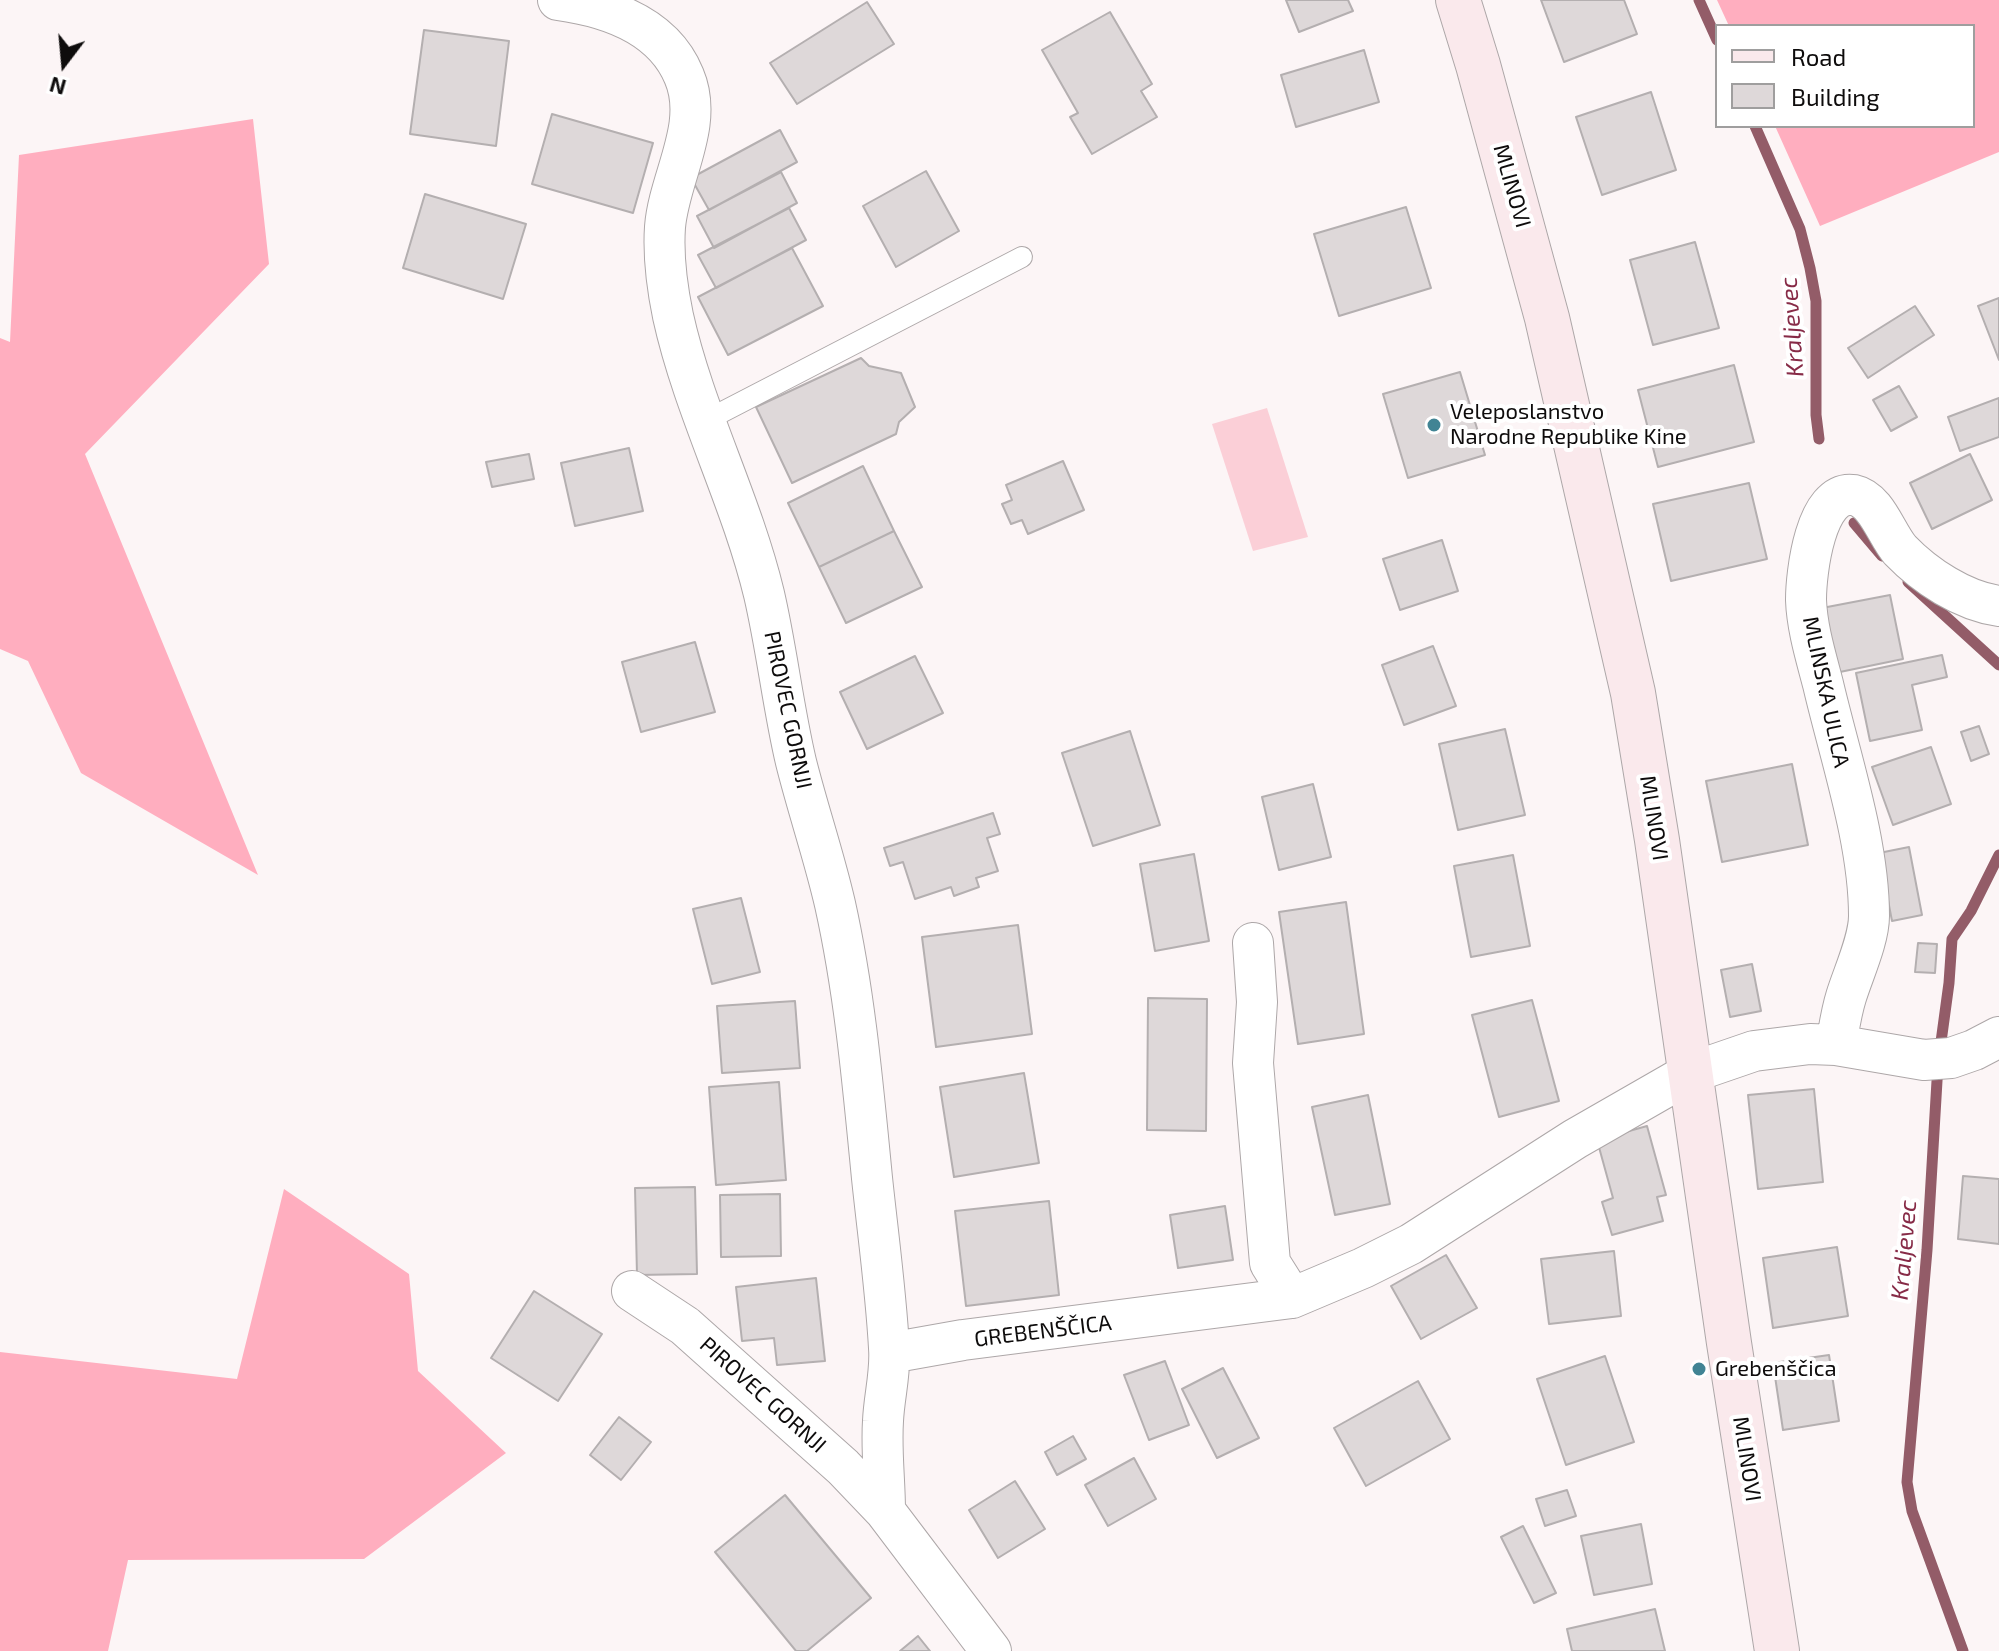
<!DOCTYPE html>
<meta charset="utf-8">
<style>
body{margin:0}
#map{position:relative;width:1999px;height:1651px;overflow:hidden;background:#fcf5f6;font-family:"Exo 2",sans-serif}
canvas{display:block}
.legend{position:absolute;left:1715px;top:24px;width:260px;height:104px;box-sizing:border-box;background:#fff;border:2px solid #9f9e9e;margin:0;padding:10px 14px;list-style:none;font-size:24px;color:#0e0c0c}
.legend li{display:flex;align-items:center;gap:16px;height:40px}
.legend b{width:40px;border:2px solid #9f9e9e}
.north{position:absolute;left:24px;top:24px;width:80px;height:80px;-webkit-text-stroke:6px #fff;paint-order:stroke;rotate:196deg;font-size:22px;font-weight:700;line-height:32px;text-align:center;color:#0e0c0c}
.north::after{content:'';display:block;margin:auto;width:28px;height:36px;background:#0e0c0c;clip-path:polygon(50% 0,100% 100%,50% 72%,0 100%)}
</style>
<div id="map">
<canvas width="1999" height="1651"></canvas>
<ul class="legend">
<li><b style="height:10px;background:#fae9ec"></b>Road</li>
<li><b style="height:22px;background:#ded8d9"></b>Building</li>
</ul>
<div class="north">N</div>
</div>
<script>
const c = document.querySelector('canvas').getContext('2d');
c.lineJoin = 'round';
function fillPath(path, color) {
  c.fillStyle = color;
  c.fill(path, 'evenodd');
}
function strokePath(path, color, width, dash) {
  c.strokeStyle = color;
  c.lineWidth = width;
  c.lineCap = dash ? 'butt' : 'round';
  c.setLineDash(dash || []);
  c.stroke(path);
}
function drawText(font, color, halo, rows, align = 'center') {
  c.font = font + ' "Exo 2",sans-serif';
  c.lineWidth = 8;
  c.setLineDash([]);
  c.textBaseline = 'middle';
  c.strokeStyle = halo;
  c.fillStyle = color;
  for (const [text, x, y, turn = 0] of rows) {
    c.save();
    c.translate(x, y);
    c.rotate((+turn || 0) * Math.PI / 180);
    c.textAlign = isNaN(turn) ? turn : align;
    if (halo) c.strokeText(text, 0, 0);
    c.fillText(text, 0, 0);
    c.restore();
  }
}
fillPath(new Path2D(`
 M1267,408L1308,537L1253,551L1212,424Z`), '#fbcfd7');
fillPath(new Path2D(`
 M1717,0H1999V152L1820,226L1775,126H1973V26H1729Z
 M253,119L269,264L85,454L258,875L81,773L28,661L0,649V338L10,342L19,155Z
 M284,1189L409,1274L418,1371L506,1453L364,1559L128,1560L108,1651H0V1352L237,1379Z`), '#ffaebf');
strokePath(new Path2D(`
 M1699,0L1717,40
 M1755,126L1800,229L1810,268L1816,301V415L1819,439
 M1854,523L1882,556
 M1908,582L1999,665
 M1963,1651L1912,1511L1907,1482L1927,1250L1938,1064L1949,983L1952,939L1971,911L1999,855`), '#935c68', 11);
const building = new Path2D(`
 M1286,0H1348L1353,11L1299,32Z
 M1541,0H1624L1637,34L1564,62Z
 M867,2L894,44L797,104L770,63Z
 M1110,12L1152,84L1141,91L1157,117L1092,154L1070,117L1078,113L1042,50Z
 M424,30L509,41L496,146L410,134Z
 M1364,50L1379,102L1296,127L1281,75Z
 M1651,92L1676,170L1602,195L1576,117Z
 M552,114L653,143L633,213L532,184Z
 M780,130L797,162L709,210L691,178Z
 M926,171L959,231L896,267L863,206Z
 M781,172L797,203L714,248L697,216Z
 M425,194L526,224L503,299L403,268Z
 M1406,207L1431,288L1339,316L1314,234Z
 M789,208L806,240L716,288L698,255Z
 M1695,242L1719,328L1653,345L1630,260Z
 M792,248L823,306L728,355L698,297Z
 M1999,298V360L1978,306Z
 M1915,306L1934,335L1868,378L1848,348Z
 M861,358L869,366L901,373L915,407L899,422L896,434L792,483L756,407Z
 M1734,365L1754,442L1658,467L1638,390Z
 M1460,372L1485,455L1408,478L1383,394Z
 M1899,386L1917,417L1891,431L1873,400Z
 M1999,398V437L1960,451L1948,417Z
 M629,448L643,511L575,526L561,463Z
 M529,454L534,479L492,487L486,462Z
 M1970,454L1992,500L1932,529L1910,483Z
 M1063,461L1084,510L1028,534L1022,520L1011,524L1002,504L1012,500L1006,485Z
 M863,466L894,531L819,567L788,503Z
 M1749,483L1767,559L1671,581L1653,504Z
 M894,531L922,587L846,623L819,567Z
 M1442,540L1458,591L1400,610L1383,559Z
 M1890,595L1903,659L1835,673L1822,608Z
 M695,642L715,712L641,732L622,662Z
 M1433,646L1456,706L1404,725L1382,665Z
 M1942,655L1947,677L1912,685L1922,730L1870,741L1856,673Z
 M915,656L943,713L867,749L840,692Z
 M1979,726L1989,754L1971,761L1961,732Z
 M1505,729L1525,815L1458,830L1439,744Z
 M1130,731L1160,825L1093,846L1062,753Z
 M1931,747L1951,804L1893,825L1872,767Z
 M1792,764L1808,845L1722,862L1706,781Z
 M1313,784L1331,857L1279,870L1262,797Z
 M993,813L1000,834L987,838L998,871L976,878L979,887L954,896L951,887L915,899L903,862L890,866L884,848Z
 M1909,847L1922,915L1892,921L1879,853Z
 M1194,854L1209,941L1155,951L1140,864Z
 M1513,855L1530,946L1471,957L1454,866Z
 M741,898L760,972L712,984L693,909Z
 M1346,902L1364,1034L1298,1044L1279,912Z
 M1018,925L1032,1034L936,1047L922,937Z
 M1918,943L1937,944L1935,973L1915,972Z
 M1752,964L1761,1011L1730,1017L1721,970Z
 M1148,998L1207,999L1206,1131L1147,1130Z
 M1532,1000L1559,1101L1499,1117L1472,1015Z
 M795,1001L800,1068L722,1073L717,1006Z
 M1024,1073L1039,1163L954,1177L940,1087Z
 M779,1082L786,1180L716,1185L709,1087Z
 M1814,1089L1823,1182L1758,1189L1748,1095Z
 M1368,1095L1390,1204L1335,1215L1312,1107Z
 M1647,1126L1666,1195L1657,1197L1663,1221L1612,1235L1602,1202L1613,1198L1597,1140Z
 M1963,1176L1999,1179V1244L1958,1239Z
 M695,1187L697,1274L637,1275L635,1188Z
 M780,1194L781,1256L721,1257L720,1195Z
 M1049,1201L1059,1295L966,1306L955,1211Z
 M1225,1206L1233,1260L1178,1268L1170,1215Z
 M1837,1247L1848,1316L1773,1328L1763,1258Z
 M1614,1251L1621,1316L1549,1324L1541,1259Z
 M1446,1255L1477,1308L1421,1339L1391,1286Z
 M816,1278L825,1361L777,1365L774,1338L742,1341L736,1287Z
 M534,1291L602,1334L558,1401L491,1358Z
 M1829,1355L1839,1421L1783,1430L1773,1363Z
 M1605,1356L1634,1442L1566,1465L1537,1379Z
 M1165,1361L1189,1425L1149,1440L1124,1375Z
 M1223,1368L1259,1438L1217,1458L1182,1389Z
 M1418,1381L1450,1439L1366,1486L1334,1428Z
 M619,1417L651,1442L621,1480L590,1455Z
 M1073,1436L1086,1459L1057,1475L1045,1452Z
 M1134,1458L1156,1499L1108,1526L1085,1485Z
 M1015,1481L1045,1529L998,1558L969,1510Z
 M1567,1490L1576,1516L1545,1526L1536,1499Z
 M785,1495L871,1598L807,1651H796L715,1552Z
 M1641,1524L1652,1584L1594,1595L1581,1536Z
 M1523,1526L1556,1593L1534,1603L1501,1537Z
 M1655,1609L1665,1651H1572L1567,1629Z
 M918,1636L930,1651H900Z`);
fillPath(building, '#ded8d9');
strokePath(building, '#b4afb0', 2);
const lane = new Path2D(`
 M705,421L1022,257`);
const street = new Path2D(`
 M558,0C609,7 663,25 684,76C705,125 669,177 665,227C663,256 667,287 673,316C694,411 741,499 764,594C777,650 783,707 796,762C808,810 824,856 835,904C855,994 863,1086 872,1178C878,1235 886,1292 889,1348C891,1372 884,1397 883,1421C881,1451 885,1481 885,1511
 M1253,943L1257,1002L1253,1063L1270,1263L1292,1298
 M1836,1045C1839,1029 1841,1013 1846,997C1853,974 1869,940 1869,916C1869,841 1840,757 1823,684C1816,657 1807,628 1806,600C1806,574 1815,489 1854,495C1877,500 1886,534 1900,550C1925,576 1963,601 1999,606
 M632,1291L685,1326L843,1467L885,1511L991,1651
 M890,1353L963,1340L1292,1298L1363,1268L1411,1244L1575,1139L1690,1073L1754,1051L1810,1044L1836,1045L1924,1060L1951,1058L1974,1050L1999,1037`);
const secondary = new Path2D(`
 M1458,0L1478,65L1547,318L1633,693L1657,840L1729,1343L1777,1651`);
strokePath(lane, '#ada7a8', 22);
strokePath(street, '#ada7a8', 42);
strokePath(secondary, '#ada7a8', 46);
strokePath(lane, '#fff', 20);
strokePath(street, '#fff', 40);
strokePath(secondary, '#fae9ec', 44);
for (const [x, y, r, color] of [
 [1434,425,8,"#418494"],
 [1699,1369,8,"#418494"]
]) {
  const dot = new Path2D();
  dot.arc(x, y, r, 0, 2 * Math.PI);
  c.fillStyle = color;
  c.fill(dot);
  strokePath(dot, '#fff', 3);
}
drawText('22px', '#0e0c0c', '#fff', [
 ["MLINOVI",1512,186,74],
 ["MLINSKA ULICA",1826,692,78],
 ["PIROVEC GORNJI",788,710,78],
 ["MLINOVI",1654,818,81],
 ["GREBENŠČICA",1043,1331,-7],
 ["PIROVEC GORNJI",763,1395,42],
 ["MLINOVI",1747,1459,81]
]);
drawText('22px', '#0e0c0c', '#fff', [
 ["Veleposlanstvo",1450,412],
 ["Narodne Republike Kine",1450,437],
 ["Grebenščica",1715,1369]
], 'left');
drawText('italic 24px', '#872b47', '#fff', [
 ["Kraljevec",1792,327,-94],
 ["Kraljevec",1904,1250,-85]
]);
</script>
